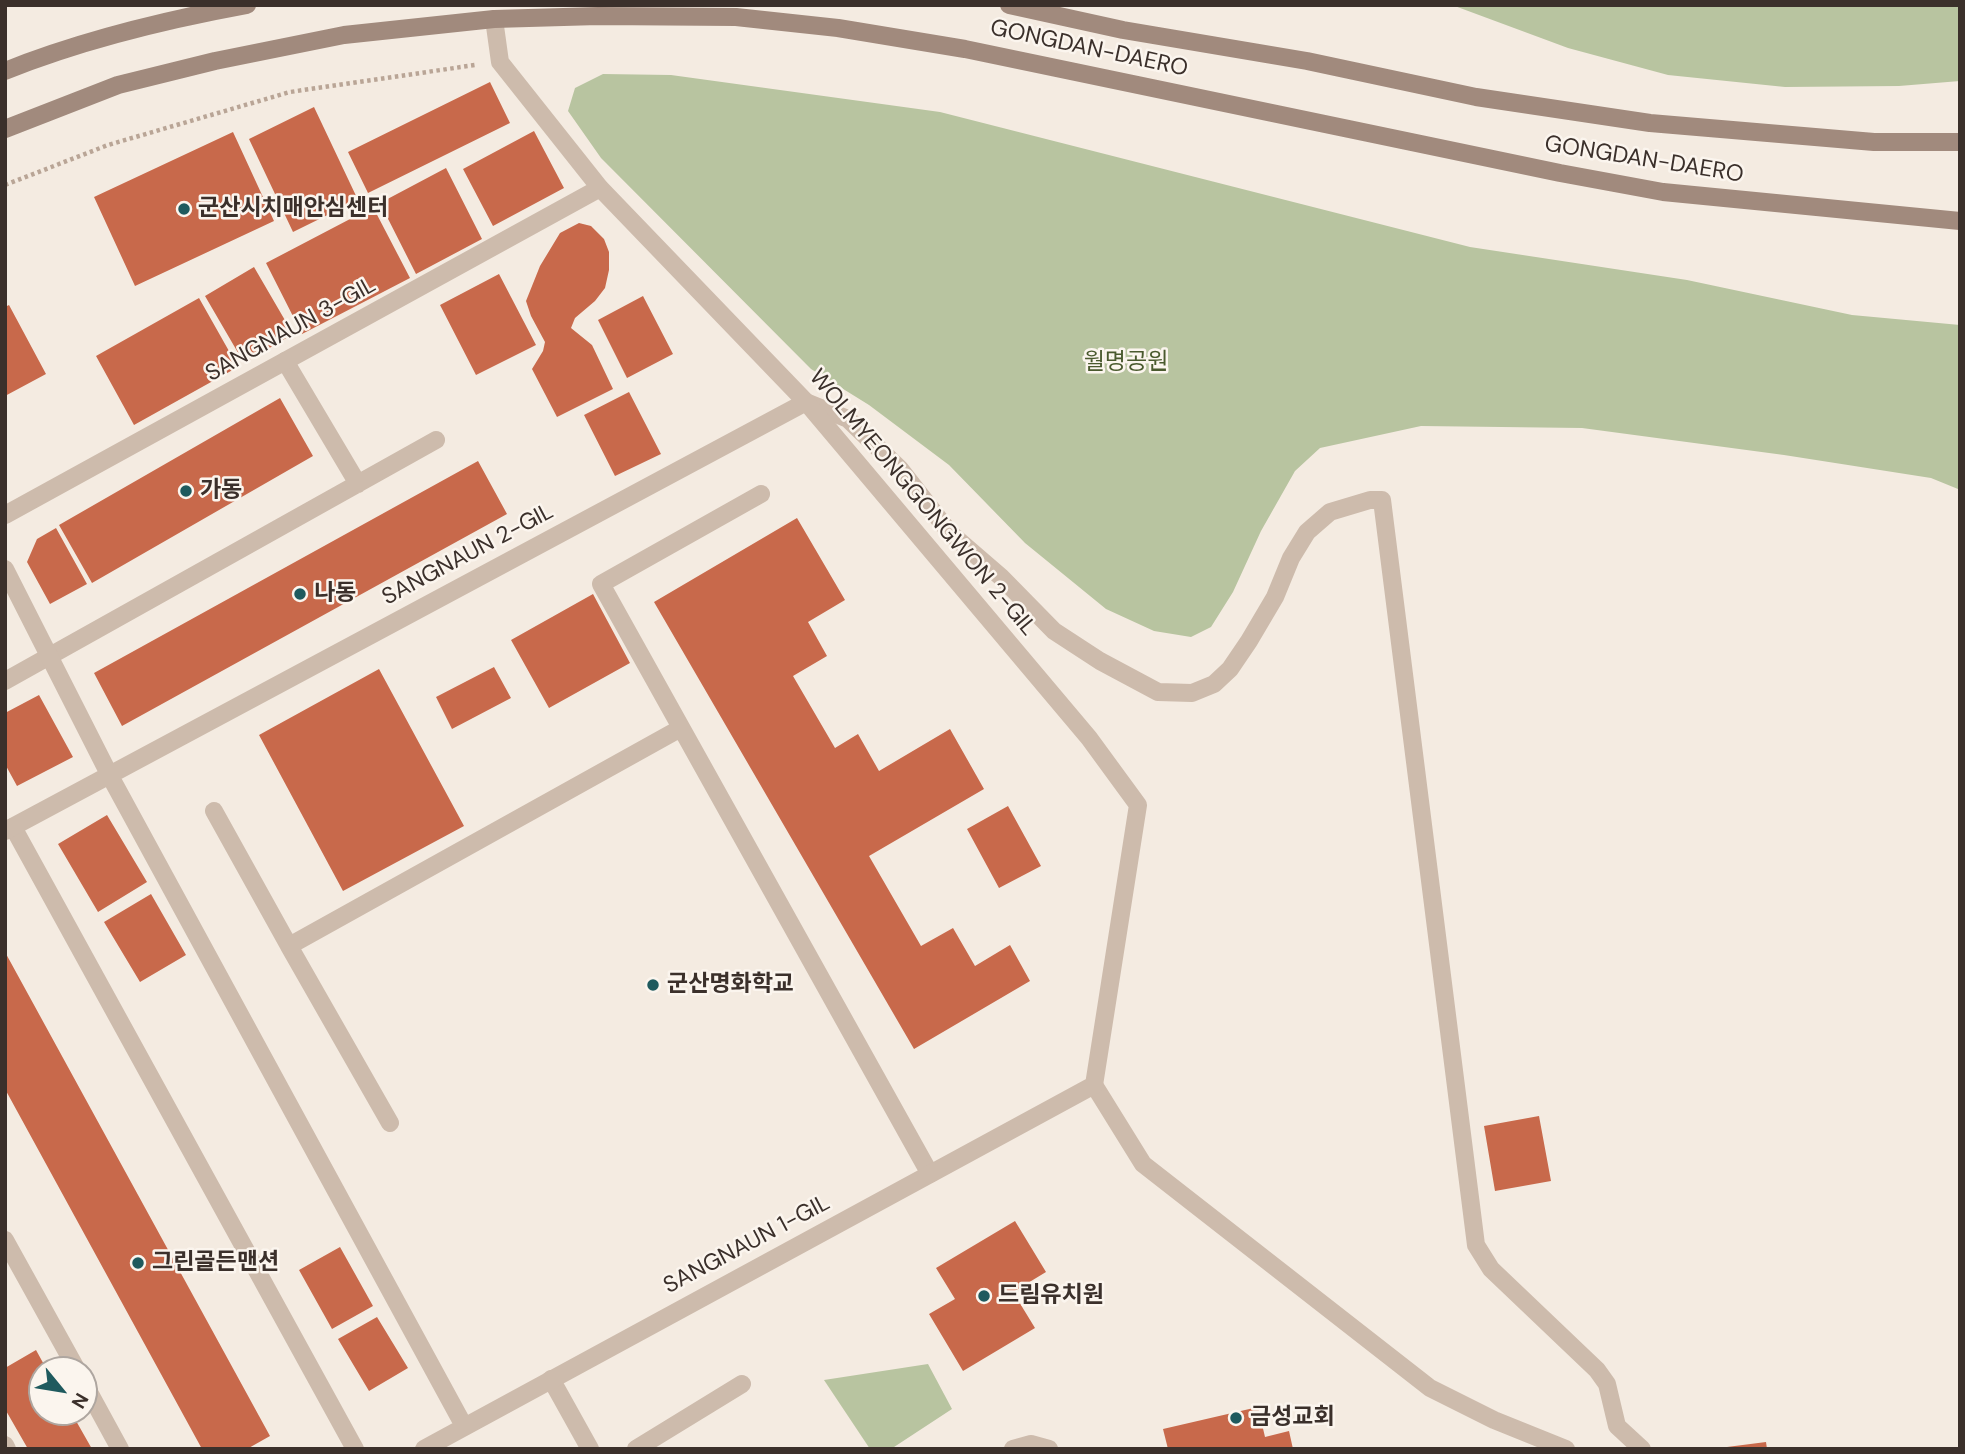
<!DOCTYPE html>
<meta charset="utf-8">
<style>
body{margin:0}
#map{position:relative;width:1965px;height:1454px;overflow:hidden;background:#f4ebe1;font-family:"DM Sans",sans-serif}
canvas{display:block}
.frame{position:absolute;inset:0;border:7px solid #3b302b;pointer-events:none}
.north{position:absolute;left:28px;top:1356px;width:70px;height:70px;box-sizing:border-box;background:#fbf5ee;border:2px solid #aea6a0;border-radius:50%;rotate:120deg;font-size:19px;font-weight:700;line-height:28px;text-align:center;color:#3b302b}
.north::after{content:'';display:block;margin:auto;width:24px;height:32px;background:#1f5a5e;clip-path:polygon(50% 0,100% 100%,50% 72%,0 100%)}
</style>
<div id="map">
<canvas width="1965" height="1454"></canvas>
<div class="frame"></div>
<div class="north">N</div>
</div>
<script>
const c = document.querySelector('canvas').getContext('2d');
c.lineJoin = 'round';
function fillPath(path, color) {
  c.fillStyle = color;
  c.fill(path, 'evenodd');
}
function strokePath(path, color, width, dash) {
  c.strokeStyle = color;
  c.lineWidth = width;
  c.lineCap = dash ? 'butt' : 'round';
  c.setLineDash(dash || []);
  c.stroke(path);
}
function drawText(font, color, halo, rows, align = 'center') {
  c.font = font + ' "DM Sans","Noto Sans KR",sans-serif';
  c.lineWidth = 5;
  c.setLineDash([]);
  c.textBaseline = 'middle';
  c.strokeStyle = halo;
  c.fillStyle = color;
  for (const [text, x, y, turn = 0] of rows) {
    c.save();
    c.translate(x, y);
    c.rotate((+turn || 0) * Math.PI / 180);
    c.textAlign = isNaN(turn) ? turn : align;
    if (halo) c.strokeText(text, 0, 0);
    c.fillText(text, 0, 0);
    c.restore();
  }
}
fillPath(new Path2D(`
 M1452,5H1960V81L1899,86L1785,87L1668,75L1568,48Z
 M603,74L671,75L940,112L1470,247L1687,280L1852,315L1960,325V493L1958,489L1931,478L1784,455L1582,428L1421,426L1320,448L1295,471L1261,531L1233,592L1211,627L1191,637L1154,631L1106,609L1025,543L949,465L869,405L811,369L601,158L568,111L575,88Z
 M928,1364L952,1409L891,1449H870L824,1380Z`), '#b8c4a0');
fillPath(new Path2D(`
 M490,82L510,123L368,193L348,152Z
 M314,107L358,200L293,232L249,139Z
 M534,131L564,188L493,226L463,169Z
 M233,132L274,221L135,286L94,197Z
 M446,168L482,239L416,274L380,203Z
 M373,207L410,278L302,334L266,263Z
 M579,223L591,226L604,239L609,252V270L605,288L595,301L575,318L571,328L592,345L613,389L557,417L532,369L543,351L545,342L531,316L526,301L540,266L560,233Z
 M254,267L293,334L244,363L205,296Z
 M499,274L536,345L476,375L440,305Z
 M643,296L673,354L627,378L598,320Z
 M199,298L238,367L134,425L96,356Z
 M9,305L46,374L5,396V307Z
 M629,392L661,454L615,476L584,415Z
 M280,398L313,456L92,583L59,525Z
 M478,461L507,514L122,726L94,673Z
 M797,518L845,600L808,622L827,656L793,676L835,748L858,734L879,771L950,729L984,789L869,856L921,946L953,928L975,966L1010,945L1030,981L914,1049L654,602Z
 M56,528L87,584L50,604L27,562L37,539Z
 M593,594L630,663L549,708L511,640Z
 M494,667L511,698L452,729L436,697Z
 M379,669L464,826L343,891L259,735Z
 M39,695L73,757L17,786L5,764V713Z
 M1008,806L1041,866L999,888L967,829Z
 M107,815L147,882L98,912L58,844Z
 M151,894L186,955L140,982L104,922Z
 M5,952L270,1436L247,1449H202L5,1089Z
 M1539,1116L1551,1181L1495,1191L1484,1126Z
 M1015,1221L1046,1272L1013,1292L1035,1328L963,1371L929,1314L955,1299L936,1268Z
 M340,1247L373,1306L332,1329L299,1270Z
 M377,1317L408,1368L369,1391L338,1339Z
 M36,1350L47,1370H42V1412H71L92,1449H28L5,1409V1368Z
 M1258,1407L1265,1437L1289,1431L1293,1449H1168L1163,1429Z
 M1766,1442L1767,1449H1727V1447Z`), '#c8694b');
strokePath(new Path2D(`
 M5,185L108,145L290,92L475,65`), '#b9a596', 4.5, [3.5, 3.5]);
strokePath(new Path2D(`
 M285,361L358,484
 M806,402L848,419L900,469L950,533L1001,577L1054,631L1100,661L1158,692L1192,693L1214,684L1230,669L1249,641L1275,597L1291,558L1307,532L1330,512L1370,500H1382L1476,1245L1491,1269L1597,1370L1607,1384L1617,1426L1642,1449
 M761,494L601,584L930,1174
 M5,681L436,440
 M214,811L289,946
 M13,827L355,1449
 M1094,1085L1143,1164L1430,1388L1494,1420L1566,1449
 M390,1123L289,946L681,728
 M551,1379L590,1449
 M5,1445L7,1449
 M636,1449L742,1384
 M1013,1449L1031,1444L1049,1449`), '#cdbbac', 18);
strokePath(new Path2D(`
 M5,515L600,188
 M5,569L110,776L464,1426
 M5,831L806,402
 M5,1240L77,1370
 M84,1383L120,1449
 M424,1449L1094,1085L1138,805L1089,738L806,402L600,188L500,62L494,19`), '#cdbbac', 18);
strokePath(new Path2D(`
 M1009,5L1123,30L1307,61L1476,97L1650,123L1874,142H1960
 M5,71C82,40 165,20 247,5
 M5,129L118,85L215,61L344,35L494,19L598,16L736,17L838,28L965,49L1560,173L1663,192L1960,221`), '#a18a7d', 18);
for (const [x, y, r, color] of [
 [184,209,7,"#1f5a5e"],
 [186,491,7,"#1f5a5e"],
 [300,594,7,"#1f5a5e"],
 [653,985,7,"#1f5a5e"],
 [138,1263,7,"#1f5a5e"],
 [984,1296,7,"#1f5a5e"],
 [1236,1418,7,"#1f5a5e"]
]) {
  const dot = new Path2D();
  dot.arc(x, y, r, 0, 2 * Math.PI);
  c.fillStyle = color;
  c.fill(dot);
  strokePath(dot, '#fbf5ee', 2.5);
}
drawText('23px', '#3b302b', '#fbf5ee', [
 ["GONGDAN-DAERO",1089,49,12],
 ["GONGDAN-DAERO",1644,160,9],
 ["SANGNAUN 3-GIL",291,330,-29],
 ["WOLMYEONGGONGWON 2-GIL",922,503,50],
 ["SANGNAUN 2-GIL",468,555,-28],
 ["SANGNAUN 1-GIL",747,1245,-28]
]);
drawText('bold 23px', '#3b302b', '#fbf5ee', [
 ["군산시치매안심센터",198,209],
 ["가동",200,491],
 ["나동",314,594],
 ["군산명화학교",667,985],
 ["그린골든맨션",152,1263],
 ["드림유치원",998,1296],
 ["금성교회",1250,1418]
], 'left');
drawText('23px', '#4a5a2e', '#fbf5ee', [
 ["월명공원",1126,363]
]);
</script>
